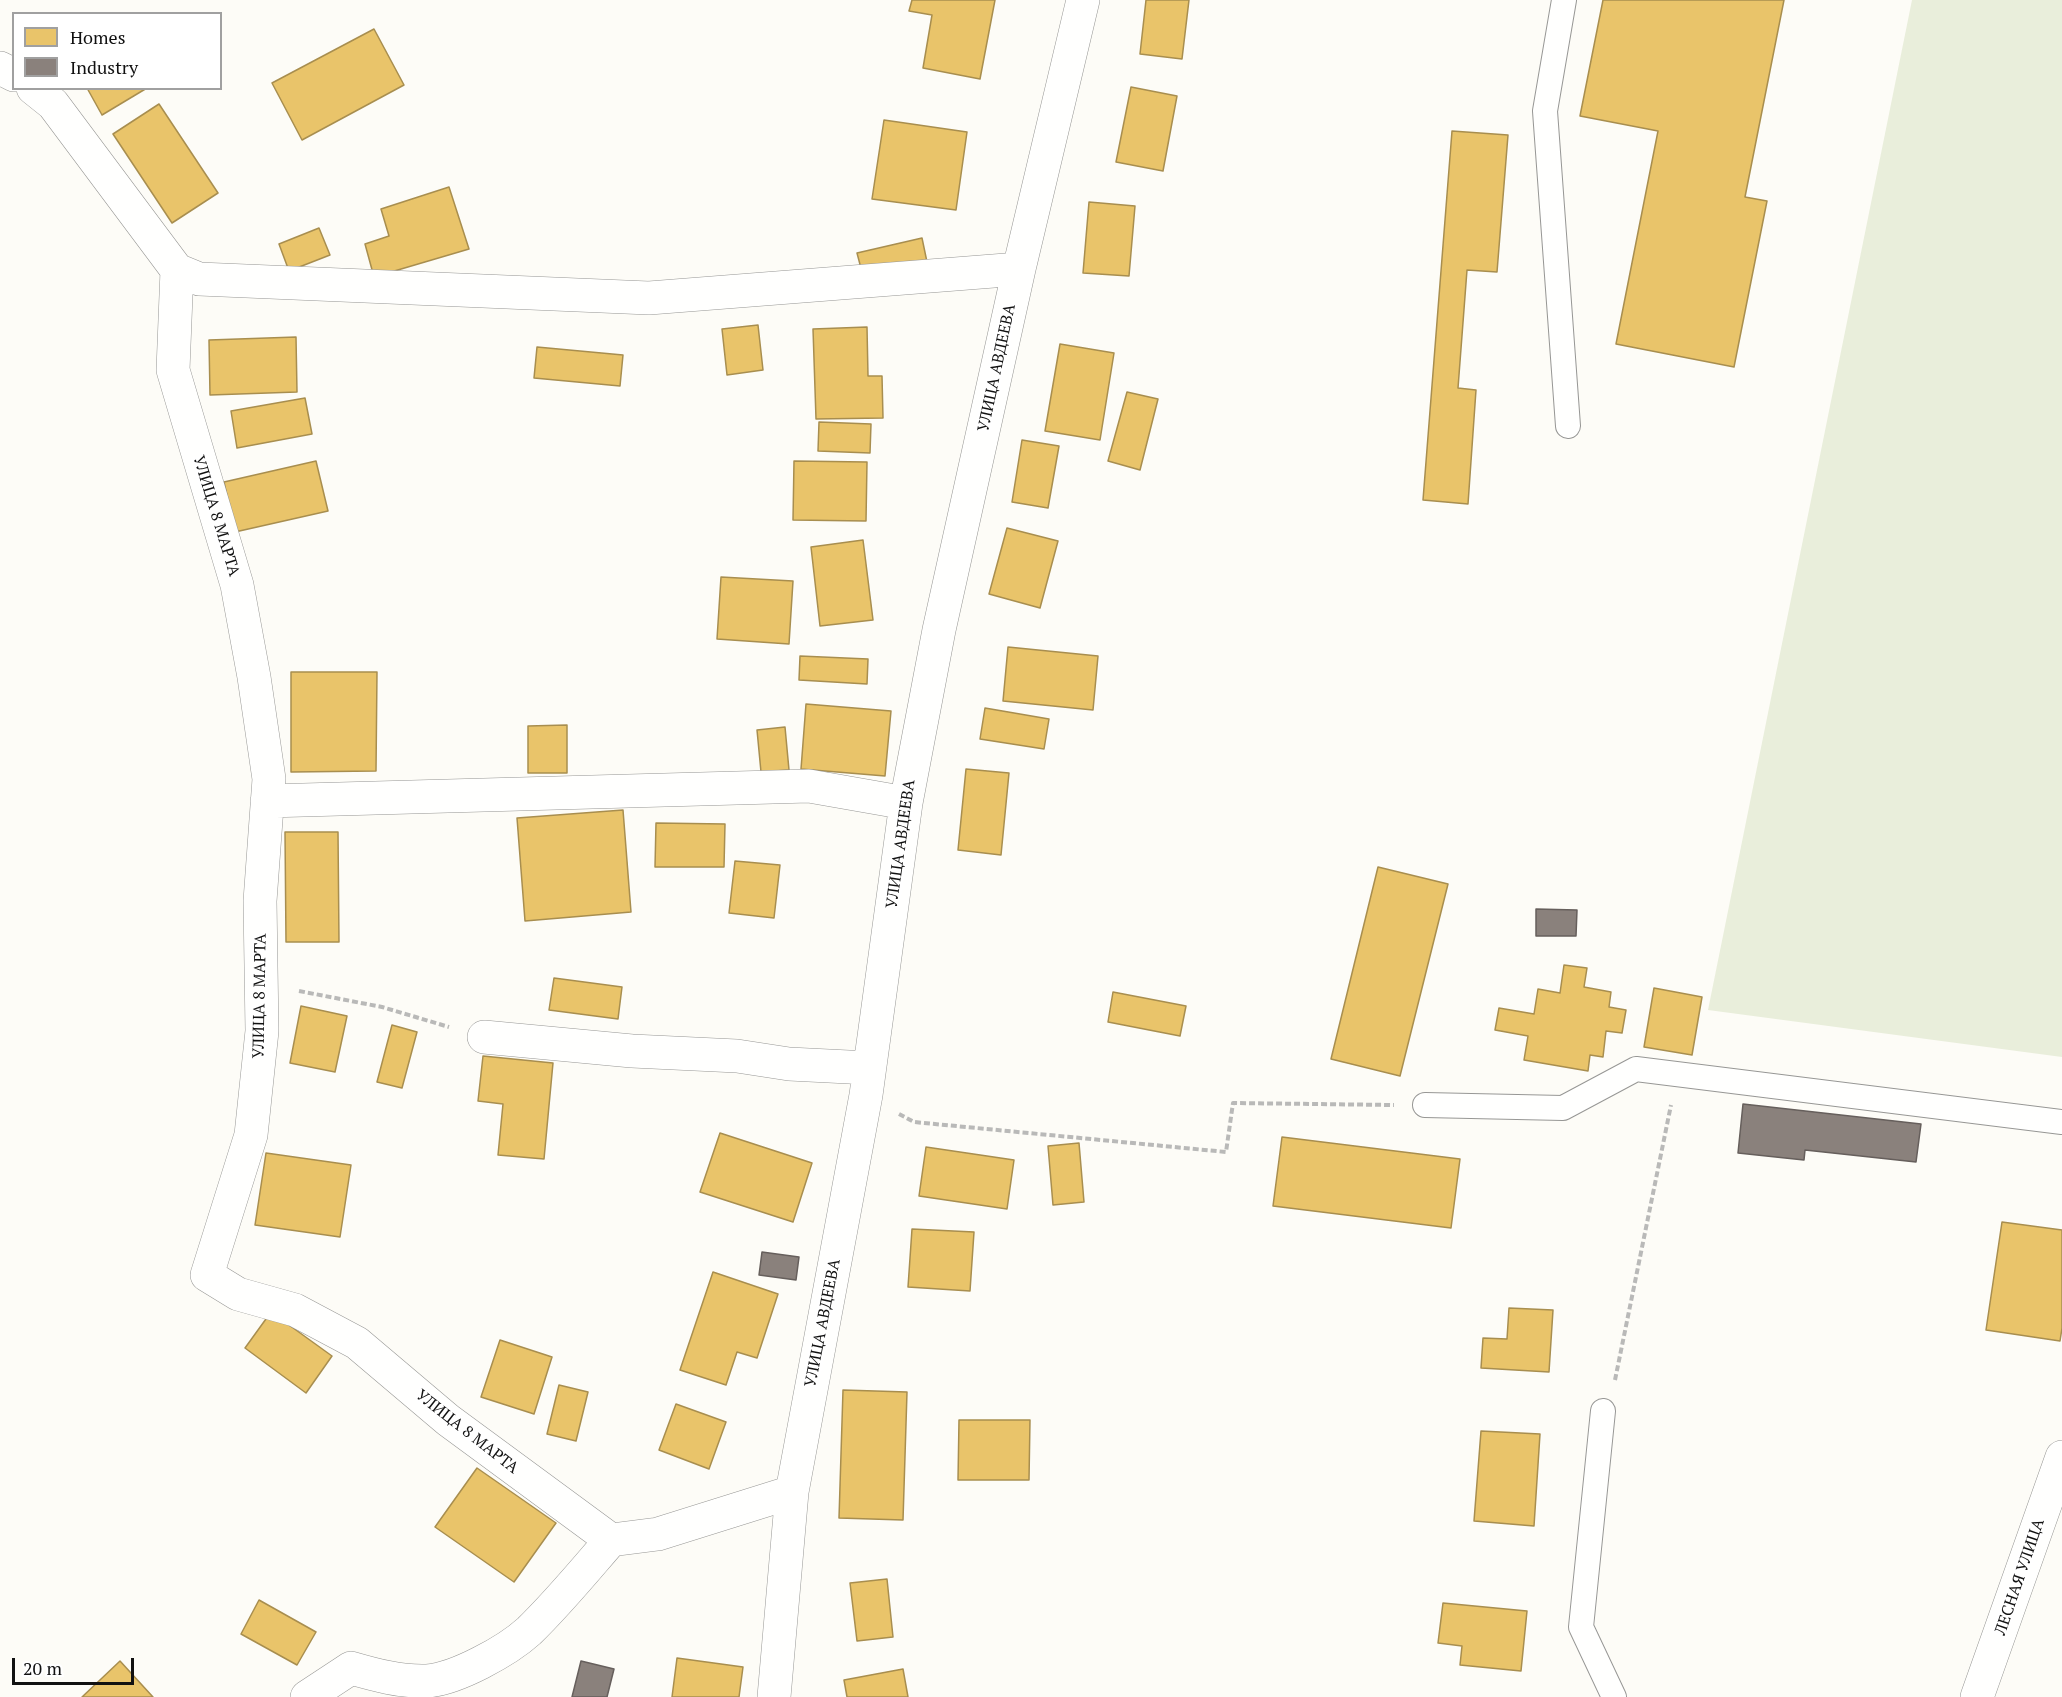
<!DOCTYPE html>
<meta charset="utf-8">
<style>
body{margin:0}
#map{position:relative;width:2062px;height:1697px;overflow:hidden;background:#fdfcf7;font-family:"PT Serif",serif}
canvas{display:block}
.legend{position:absolute;left:12px;top:12px;width:210px;height:78px;box-sizing:border-box;background:#fff;border:2px solid #a0a0a0;margin:0;padding:8px 10px;list-style:none;font-size:18px;color:#111}
.legend li{display:flex;align-items:center;gap:12px;height:30px}
.legend b{width:30px;border:2px solid #a0a0a0}
.scale{position:absolute;left:12px;top:1658px;width:122px;height:27px;box-sizing:border-box;border:3px solid #111;border-top:0;padding-left:8px;font-size:18px;line-height:21px;white-space:nowrap;color:#111;-webkit-text-stroke:4px #fff;paint-order:stroke}
</style>
<div id="map">
<canvas width="2062" height="1697"></canvas>
<ul class="legend">
<li><b style="height:16px;background:#e9c46a"></b>Homes</li>
<li><b style="height:16px;background:#8a817c"></b>Industry</li>
</ul>
<div class="scale">20 m</div>
</div>
<script>
const c = document.querySelector('canvas').getContext('2d');
c.lineJoin = 'round';
function fillPath(path, color) {
  c.fillStyle = color;
  c.fill(path, 'evenodd');
}
function strokePath(path, color, width, dash) {
  c.strokeStyle = color;
  c.lineWidth = width;
  c.lineCap = dash ? 'butt' : 'round';
  c.setLineDash(dash || []);
  c.stroke(path);
}
function drawText(font, color, halo, rows, align = 'center') {
  c.font = font + ' "PT Serif",serif';
  c.lineWidth = 6;
  c.setLineDash([]);
  c.textBaseline = 'middle';
  c.strokeStyle = halo;
  c.fillStyle = color;
  for (const [text, x, y, turn = 0] of rows) {
    c.save();
    c.translate(x, y);
    c.rotate((+turn || 0) * Math.PI / 180);
    c.textAlign = isNaN(turn) ? turn : align;
    if (halo) c.strokeText(text, 0, 0);
    c.fillText(text, 0, 0);
    c.restore();
  }
}
fillPath(new Path2D(`
 M1912,0H2062V1057L1708,1010Z`), '#e9eedb');
const homes = new Path2D(`
 M912,0H995L980,79L923,68L932,15L909,11Z
 M1146,0H1189L1182,59L1140,54Z
 M1603,0H1784L1745,197L1767,201L1734,367L1616,344L1658,131L1580,116Z
 M374,29L404,85L302,140L272,83Z
 M1131,87L1177,96L1163,171L1116,162Z
 M87,88H147L102,115Z
 M159,104L218,193L172,223L113,134Z
 M884,120L967,132L956,210L872,199Z
 M1452,131L1508,135L1497,272L1467,270L1458,388L1476,390L1468,504L1423,500Z
 M449,187L469,249L374,277L365,244L389,236L381,209Z
 M1089,202L1135,206L1129,276L1083,273Z
 M319,228L330,255L289,271L279,244Z
 M922,238L927,262L863,276L857,253Z
 M758,325L763,370L727,375L722,329Z
 M867,327L868,376H882L883,418L816,419L813,329Z
 M296,337L297,392L210,395L209,340Z
 M1060,344L1114,353L1100,440L1045,431Z
 M537,347L623,355L620,386L534,378Z
 M1127,392L1158,399L1140,470L1108,461Z
 M305,398L312,434L237,448L231,411Z
 M819,422L871,424L870,453L818,451Z
 M1022,440L1059,446L1048,508L1012,502Z
 M316,461L328,511L235,532L224,482Z
 M794,461L867,462L866,521L793,520Z
 M1007,528L1058,541L1040,608L989,594Z
 M863,540L873,620L820,626L811,547Z
 M721,577L793,581L789,644L717,639Z
 M1008,647L1098,656L1093,710L1003,701Z
 M800,656L868,659L867,684L799,680Z
 M291,672H377L376,771L291,772Z
 M806,704L891,711L885,776L801,769Z
 M985,708L1049,719L1044,749L980,739Z
 M567,725V773H528V726Z
 M785,727L789,770L761,772L757,730Z
 M966,769L1009,773L1001,855L958,850Z
 M623,810L631,912L525,921L517,818Z
 M656,823L725,824L724,867H655Z
 M285,832H338L339,942H286Z
 M735,861L780,865L774,918L729,913Z
 M1378,867L1448,884L1400,1076L1331,1059Z
 M1564,965L1587,968L1584,987L1611,992L1609,1007L1626,1010L1622,1033L1606,1031L1603,1057L1590,1055L1588,1071L1524,1060L1528,1036L1495,1030L1499,1008L1534,1014L1538,989L1560,993Z
 M554,978L622,987L618,1019L549,1010Z
 M1654,988L1702,997L1692,1055L1644,1047Z
 M1113,992L1186,1006L1180,1036L1108,1022Z
 M301,1006L347,1016L335,1072L290,1063Z
 M392,1025L417,1032L402,1088L377,1082Z
 M483,1056L553,1063L544,1159L498,1155L503,1104L478,1101Z
 M720,1133L812,1163L793,1222L700,1192Z
 M1282,1137L1460,1159L1451,1228L1273,1206Z
 M1079,1143L1084,1202L1053,1205L1048,1146Z
 M926,1147L1014,1160L1007,1209L919,1196Z
 M266,1153L351,1165L340,1237L255,1225Z
 M2002,1222L2062,1230V1328L2060,1341L1986,1330Z
 M912,1229L974,1232L970,1291L908,1287Z
 M713,1272L778,1294L757,1358L737,1352L726,1385L680,1370Z
 M1509,1308L1553,1310L1549,1372L1481,1368L1483,1338L1507,1339Z
 M271,1312L332,1356L306,1393L245,1348Z
 M500,1340L552,1357L534,1414L481,1397Z
 M559,1385L588,1392L576,1441L547,1434Z
 M843,1390L907,1392L903,1520L839,1518Z
 M676,1404L726,1422L709,1469L659,1450Z
 M959,1420H1030L1029,1480H958Z
 M1481,1431L1540,1434L1534,1526L1474,1521Z
 M477,1468L556,1523L514,1582L435,1527Z
 M887,1579L893,1637L857,1641L850,1583Z
 M259,1600L316,1632L297,1665L241,1634Z
 M1443,1603L1527,1611L1521,1671L1460,1665L1462,1646L1438,1643Z
 M677,1658L743,1667L739,1697H672Z
 M120,1661L153,1697H82Z
 M903,1669L908,1697H847L844,1680Z`);
fillPath(homes, '#e9c46a');
strokePath(homes, '#a88e4f', 1.5);
const industry = new Path2D(`
 M1536,909L1577,910L1576,936H1536Z
 M1743,1104L1921,1124L1916,1162L1805,1150L1804,1160L1738,1153Z
 M762,1252L799,1257L796,1280L759,1275Z
 M581,1661L614,1669L607,1697H572Z`);
fillPath(industry, '#8a817c');
strokePath(industry, '#665f5c', 1.5);
const service = new Path2D(`
 M1564,0L1545,111L1568,426
 M1425,1105L1563,1108L1636,1069L2062,1122
 M1603,1411L1581,1627L1614,1697`);
const minor = new Path2D(`
 M0,68L14,75
 M33,88L53,104L177,270L199,279L649,298L1019,269
 M177,270L173,370L237,585L254,677L269,779L260,901L262,1031L251,1135L207,1275L238,1294L295,1310L357,1343L448,1420L611,1540L658,1534L792,1492
 M267,801L809,786L906,803
 M484,1037L632,1051L737,1056L789,1064L869,1068
 M307,1697L351,1668C375,1675 401,1682 427,1681C456,1679 507,1651 529,1631C558,1603 585,1570 611,1540
 M774,1697L792,1492L866,1095L906,803L939,630L1019,269L1083,0
 M1977,1697L2062,1457`);
strokePath(service, '#979795', 26);
strokePath(minor, '#979795', 34);
strokePath(new Path2D(`
 M299,991L382,1007L449,1027
 M899,1114L914,1122L1226,1152L1233,1103L1394,1105
 M1615,1380L1671,1105`), '#b9b9b8', 4, [6, 3]);
strokePath(service, '#fffffe', 24);
strokePath(minor, '#fffffe', 33);
drawText('16px', '#111', '#fff', [
 ["УЛИЦА АВДЕЕВА",997,368,-78],
 ["УЛИЦА 8 МАРТА",216,516,73],
 ["УЛИЦА АВДЕЕВА",901,844,-82],
 ["УЛИЦА 8 МАРТА",260,996,-89],
 ["УЛИЦА АВДЕЕВА",823,1323,-79],
 ["УЛИЦА 8 МАРТА",467,1432,38],
 ["ЛЕСНАЯ УЛИЦА",2020,1577,-71]
]);
</script>
